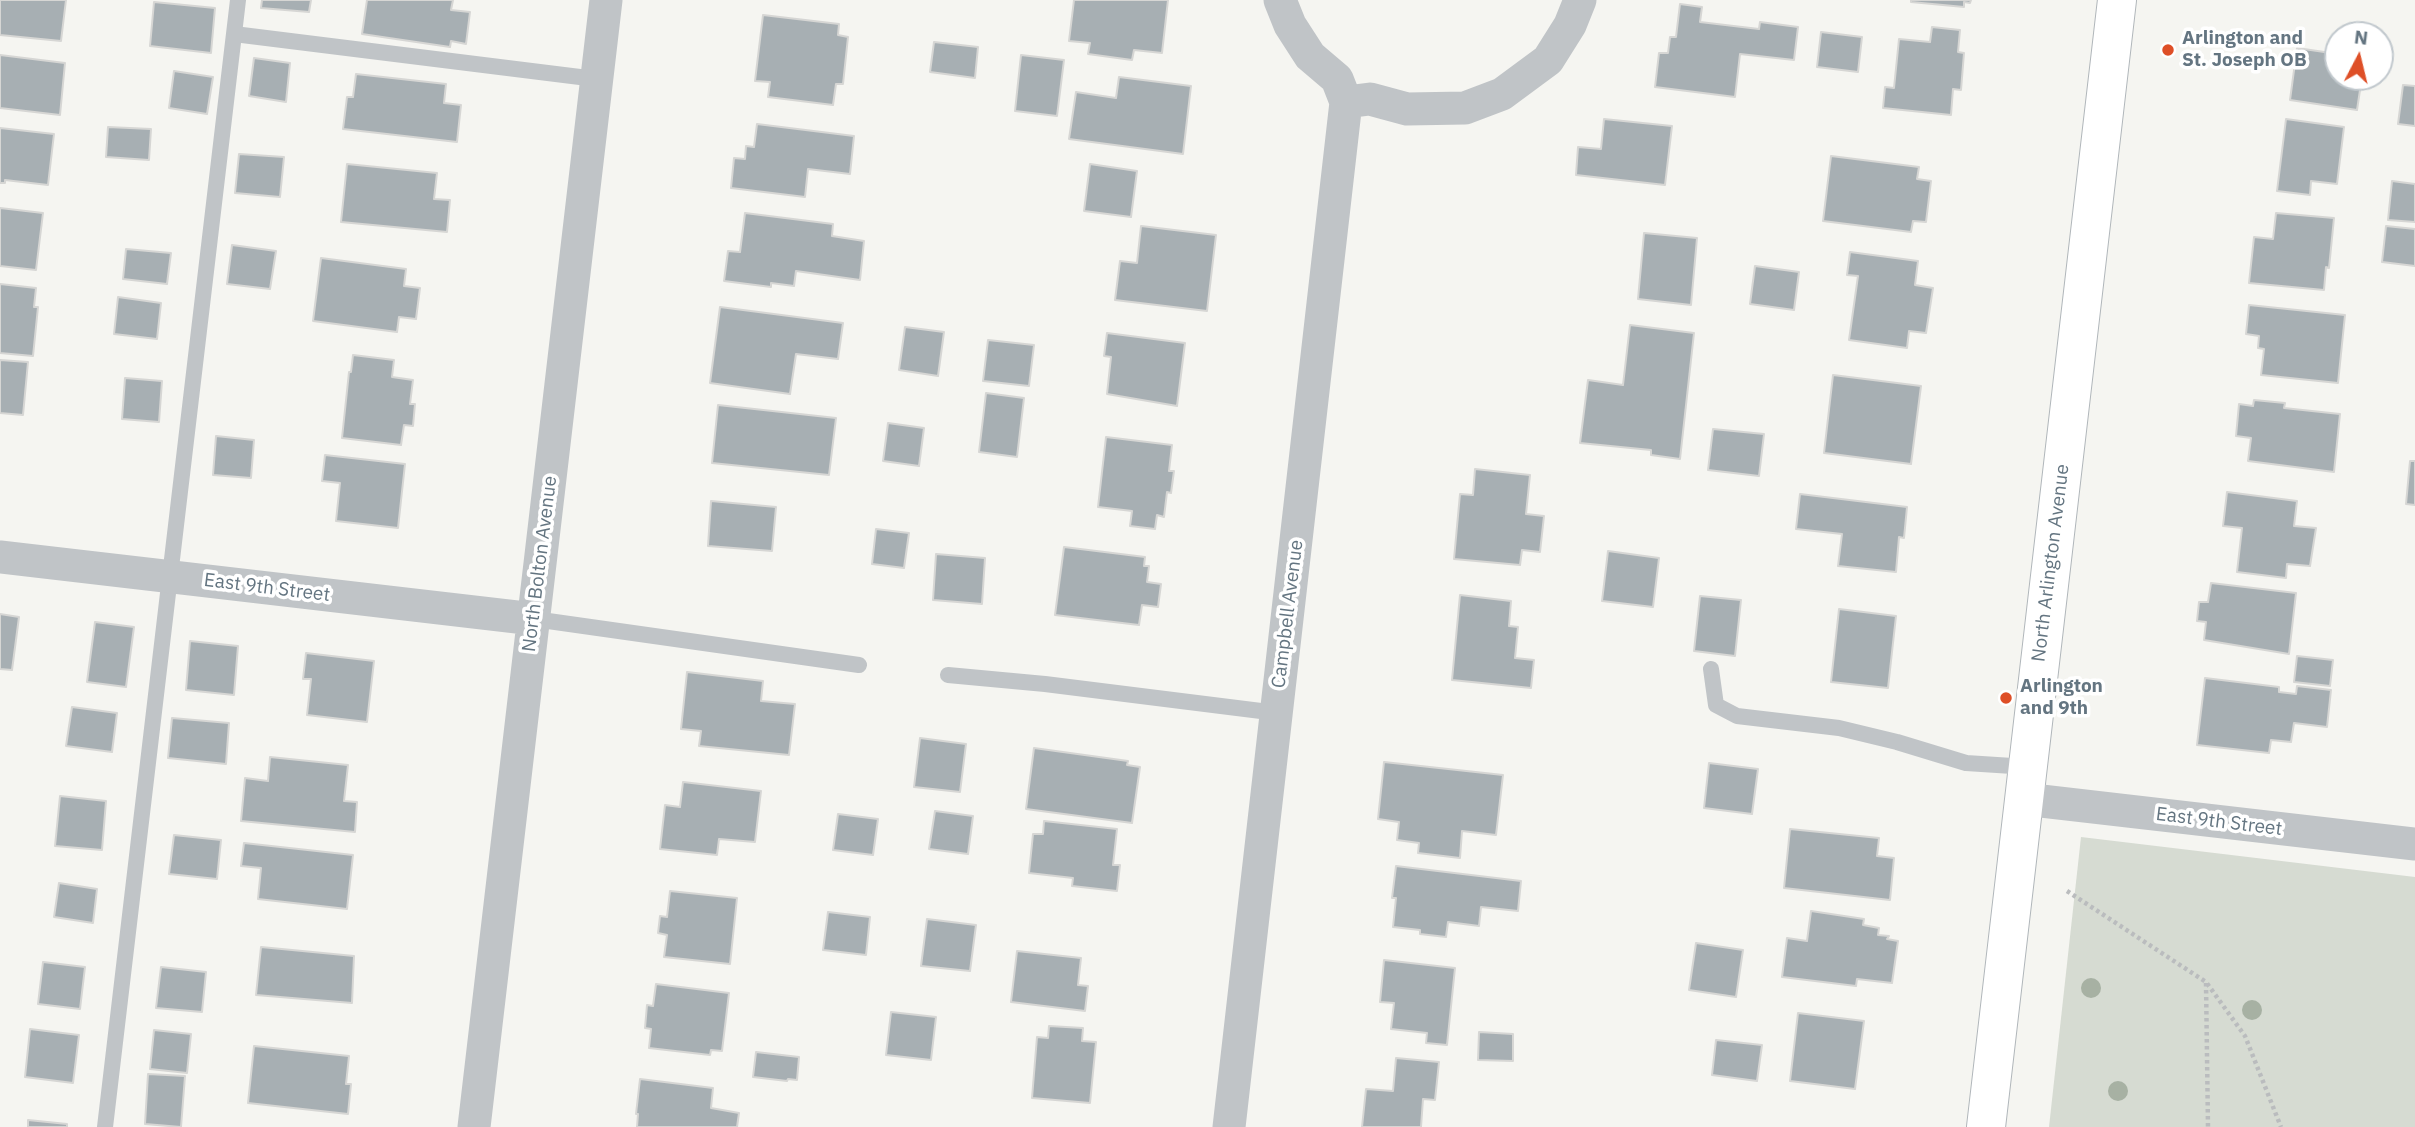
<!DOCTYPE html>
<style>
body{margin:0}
#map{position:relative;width:2415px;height:1127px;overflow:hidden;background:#f5f5f1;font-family:"IBM Plex Sans",sans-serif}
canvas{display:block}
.north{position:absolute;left:2324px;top:21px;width:70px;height:70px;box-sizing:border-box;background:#fff;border:2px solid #c1c8cd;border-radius:50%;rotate:7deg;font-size:19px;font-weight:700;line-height:28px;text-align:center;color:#647581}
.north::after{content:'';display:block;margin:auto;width:24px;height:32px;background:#de4f27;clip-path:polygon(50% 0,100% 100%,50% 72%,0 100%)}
</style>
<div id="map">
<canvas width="2415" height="1127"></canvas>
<div class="north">N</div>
</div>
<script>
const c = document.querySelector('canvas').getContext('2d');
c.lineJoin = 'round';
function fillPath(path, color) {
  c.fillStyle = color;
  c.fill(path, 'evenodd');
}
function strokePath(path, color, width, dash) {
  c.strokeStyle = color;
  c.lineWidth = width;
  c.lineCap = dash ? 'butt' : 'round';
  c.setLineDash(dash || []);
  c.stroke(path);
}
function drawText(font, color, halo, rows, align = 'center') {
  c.font = font + ' "IBM Plex Sans",sans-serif';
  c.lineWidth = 7;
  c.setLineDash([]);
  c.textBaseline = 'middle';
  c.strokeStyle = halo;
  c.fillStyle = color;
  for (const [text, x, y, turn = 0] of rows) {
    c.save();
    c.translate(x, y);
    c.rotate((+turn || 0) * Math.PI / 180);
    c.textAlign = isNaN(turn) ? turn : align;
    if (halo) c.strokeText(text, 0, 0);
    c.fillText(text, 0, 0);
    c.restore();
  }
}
fillPath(new Path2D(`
 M2081,837L2415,877V1127H2049Z`), '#d6dbd2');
const building = new Path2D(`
 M0,0H66L61,41L0,35Z
 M262,0H311L309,12L261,8Z
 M367,0H453L451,10L470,12L466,44L451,41L450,47L362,34Z
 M1074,0H1168L1162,53L1134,50L1132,60L1088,54L1090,43L1069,41Z
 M1911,0H1971L1970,3L1964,2V7L1911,2Z
 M154,2L215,8L211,53L150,46Z
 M1680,4L1702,7L1700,22L1759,29L1760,22L1798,27L1794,60L1740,54L1735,97L1655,87L1659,53H1668L1670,37H1676Z
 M763,15L839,24L838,35L848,37L843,84H836L833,105L768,97L770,82L755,81Z
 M1932,27L1960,30L1958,52L1964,53L1961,90L1953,89L1951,115L1883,108L1885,87L1894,88L1899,39L1930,42Z
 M1821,32L1862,37L1858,72L1817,67Z
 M934,42L978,47L975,78L930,72Z
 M2297,48L2338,54V77H2362L2357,110L2290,100Z
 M0,55L65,63L60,115L0,108Z
 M1021,55L1064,60L1057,116L1015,111Z
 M254,58L290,63L286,102L249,96Z
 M174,71L213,77L207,114L169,108Z
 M356,74L446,84L444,103L461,105L457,142L343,129L347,97H353Z
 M1119,77L1191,86L1183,154L1069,139L1076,92L1116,98Z
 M2403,85L2415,86V126L2398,124Z
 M1604,119L1672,126L1665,185L1576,175L1578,147L1601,149Z
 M2286,119L2344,127L2337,184L2311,181L2310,195L2277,191Z
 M757,124L854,136L850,174L808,169L805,197L731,188L734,158L745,159L746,146L754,147Z
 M108,127L151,129L149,160L106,157Z
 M0,128L54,134L48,185L5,180V183H0Z
 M239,154L284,157L280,197L235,193Z
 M1831,156L1919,167L1917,179L1931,181L1926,222L1913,221L1911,232L1823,221Z
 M347,164L437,173L434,199L450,200L447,232L341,222Z
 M1090,164L1137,171L1131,217L1084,211Z
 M2392,181L2415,184V222L2388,220Z
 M0,208L43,213L36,270L0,266Z
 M745,213L833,224L832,236L864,241L860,280L796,271L794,286L771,283V287L724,281L728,251L740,252Z
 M2276,213L2334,218L2329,268L2326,267L2324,290L2249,283L2254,237L2273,239Z
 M1141,226L1216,235L1207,311L1115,300L1120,261L1137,263Z
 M2386,226L2415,229V266L2382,262Z
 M1644,233L1697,238L1691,305L1638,299Z
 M232,245L276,251L270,289L227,284Z
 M126,249L171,253L167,284L123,279Z
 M1850,252L1918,261L1915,285L1933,288L1926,333L1909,331L1907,348L1849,340L1858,276L1847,275Z
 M321,258L406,269L404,286L420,288L416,319L399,317L397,332L313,321Z
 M1755,266L1799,272L1794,310L1750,304Z
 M0,284L36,288L34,307H38L33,356L0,353Z
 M118,297L161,303L157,339L114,334Z
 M2249,305L2345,315L2338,383L2261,375L2264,349L2258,348L2259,336L2246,334Z
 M720,307L843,323L838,359L796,354L790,394L710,383Z
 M1630,325L1694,333L1680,459L1651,455V450L1580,443L1588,380L1623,385Z
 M905,327L944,332L938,376L899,370Z
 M1107,333L1185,343L1177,406L1107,394L1111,357L1104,356Z
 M988,340L1034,345L1029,386L983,381Z
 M353,355L394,360L392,377L413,380L410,404H415L413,426L404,425L401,445L342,438L349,372H351Z
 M0,360L28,362L23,415L0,413Z
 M1833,375L1921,386L1911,464L1824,453Z
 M125,378L162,381L159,422L122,419Z
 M986,393L1024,398L1017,457L979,452Z
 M2254,400L2285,403L2284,408L2340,414L2334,472L2248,461L2251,438L2236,436L2239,404L2253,406Z
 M718,405L836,418L829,475L712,463Z
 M888,423L924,428L919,466L883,461Z
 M1713,429L1764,434L1759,476L1708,470Z
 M216,436L254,440L251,478L213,475Z
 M1106,437L1172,445L1169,471H1174L1171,493L1167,492L1164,517L1157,515L1155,529L1130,526L1132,511L1098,507Z
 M325,455L405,464L398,528L336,521L340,483L322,481Z
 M2410,461H2415V505L2406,504Z
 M1475,469L1530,475L1526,514L1544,516L1540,552L1522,550L1520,565L1454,559L1460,494L1473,495Z
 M2227,492L2297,501L2294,526L2316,528L2310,566L2287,564L2286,578L2237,572L2242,528L2223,526Z
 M1800,494L1907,507L1904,538L1899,537L1896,572L1838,566L1842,534L1796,529Z
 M711,501L776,507L772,551L708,546Z
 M876,529L909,533L904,568L872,564Z
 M1064,547L1145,557L1144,566H1149L1147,582L1161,584L1158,607L1142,605L1139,625L1055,615Z
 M1608,551L1659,558L1653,607L1602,601Z
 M936,554L985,558L982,604L933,600Z
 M2211,583L2296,593L2289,654L2204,640L2206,622L2197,621L2199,602H2208Z
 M1460,595L1511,601L1509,626L1518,627L1515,658L1534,660L1531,688L1452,680Z
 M1700,596L1741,600L1735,656L1694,651Z
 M1839,609L1896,616L1888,688L1831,682Z
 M0,614L19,617L12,670L0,669Z
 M95,622L134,627L126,687L87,682Z
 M190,641L238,646L234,695L186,690Z
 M306,653L374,661L367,722L307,715L311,679H303Z
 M2297,656L2333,660L2330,686L2294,682Z
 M687,672L763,681L761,701L795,704L789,755L699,746L701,731L681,729Z
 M2205,678L2279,687V692L2296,694L2297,686L2331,690L2327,727L2294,723L2291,742L2271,740L2269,753L2197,745Z
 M72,707L117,713L112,752L66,746Z
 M172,718L229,723L226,764L168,758Z
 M920,738L966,744L960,792L914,787Z
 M1034,748L1128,761L1127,765L1140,767L1132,823L1026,809Z
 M270,757L348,765L344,801L357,802L355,832L241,821L245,778L268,781Z
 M1384,762L1503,775L1496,835L1462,831L1460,858L1418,853L1419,843L1397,840L1399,822L1378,819Z
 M1709,763L1758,769L1752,814L1704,808Z
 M683,782L761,791L755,842L719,839L717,855L660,849L665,805L680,807Z
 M60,796L106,801L102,850L55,846Z
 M935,811L973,816L968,854L929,849Z
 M838,814L878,819L873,855L833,850Z
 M1044,821L1117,829L1113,865H1120L1117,891L1072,886L1073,878L1029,873L1033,834H1043Z
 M1790,829L1879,838L1877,856L1894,858L1890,900L1784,888Z
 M174,835L221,840L217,879L169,874Z
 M244,843L353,855L347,909L258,899L261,868L241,866Z
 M1396,866L1521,881L1518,911L1481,907L1479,926L1448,922L1446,937L1420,934V930L1393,927L1396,898H1392Z
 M59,883L97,889L93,923L54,917Z
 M670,891L737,898L730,964L664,957L667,935L658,933L660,916L667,917Z
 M1811,911L1864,919L1863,925L1879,928L1878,935L1889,936L1887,939L1898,941L1892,983L1857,979L1856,986L1782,977L1787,938L1807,941Z
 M828,912L870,917L866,955L823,950Z
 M927,919L976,925L970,971L921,966Z
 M1696,943L1743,950L1736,997L1689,990Z
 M261,947L354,956L352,1003L256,995Z
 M1017,951L1081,958L1078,985L1088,986L1085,1011L1011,1002Z
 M1384,960L1455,968L1447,1045L1426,1043L1427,1033L1391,1029L1394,1003L1380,1002Z
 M43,962L85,967L80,1009L38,1004Z
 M161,967L206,972L202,1012L156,1008Z
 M656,984L729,993L722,1051L711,1050L710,1055L649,1048L651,1029L645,1028L647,1005L653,1006Z
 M891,1012L936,1017L931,1060L886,1055Z
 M1798,1013L1864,1021L1855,1089L1790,1081Z
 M1049,1026L1083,1028L1082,1041L1096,1042L1090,1103L1032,1098L1037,1037L1048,1038Z
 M30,1029L79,1035L73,1083L25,1077Z
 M154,1030L191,1034L187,1073L150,1069Z
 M1479,1032L1513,1034V1061L1478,1060Z
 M1716,1040L1762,1045L1757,1081L1712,1075Z
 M254,1046L349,1056L346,1084H351L348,1114L248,1103Z
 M756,1052L799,1057L797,1080L788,1079L787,1081L753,1077Z
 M1396,1058L1439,1062L1435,1100L1423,1099L1421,1127H1362L1366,1089L1393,1091Z
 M148,1074L185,1076L181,1127L145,1124Z
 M640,1079L713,1088L711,1108L739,1113L737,1127H637L638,1114H636Z
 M28,1120L67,1124V1127H28Z`);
fillPath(building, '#a7afb3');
strokePath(building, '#d6d6d4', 2);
const secondary = new Path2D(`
 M1986,1127L2117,0`);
strokePath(secondary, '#b0b6ba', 40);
strokePath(new Path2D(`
 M2067,891L2206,982L2245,1036L2281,1127
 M2206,983L2208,1127`), '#babcbe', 4.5, [3.5, 3.5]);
strokePath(new Path2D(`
 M234,34L596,79
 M534,619L859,665
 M1711,669L1716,705L1737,716L1839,728L1897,742L1966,763L2028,767
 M948,675L1045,684L1277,713
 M105,1127L238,0`), '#c0c4c7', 16);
strokePath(new Path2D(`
 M1346,102L1370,99L1407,109L1465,108L1502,94L1548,60L1570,25L1580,0
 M0,557L534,619
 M2024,799L2415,844
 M474,1127L606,0
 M1229,1127L1346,102L1337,79L1310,56L1290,25L1280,0`), '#c0c4c7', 33);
strokePath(secondary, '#fff', 38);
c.fillStyle = '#a7b1a3';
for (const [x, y] of [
 [2091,988],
 [2252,1010],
 [2118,1091]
]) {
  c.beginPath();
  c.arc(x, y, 10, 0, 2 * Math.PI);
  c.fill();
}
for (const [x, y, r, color] of [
 [2168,50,7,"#de4f27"],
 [2006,698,7,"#de4f27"]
]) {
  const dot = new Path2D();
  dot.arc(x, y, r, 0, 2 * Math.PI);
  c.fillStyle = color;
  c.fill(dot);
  strokePath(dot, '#fff', 2.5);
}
drawText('bold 19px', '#647581', '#fff', [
 ["Arlington and",2182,39],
 ["St. Joseph OB",2182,61],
 ["Arlington",2020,687],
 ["and 9th",2020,709]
], 'left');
drawText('19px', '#647581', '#fff', [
 ["North Arlington Avenue",2051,563,-83],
 ["North Bolton Avenue",540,564,-83],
 ["East 9th Street",267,588,7],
 ["Campbell Avenue",1288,614,-83],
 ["East 9th Street",2219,822,7]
]);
</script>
